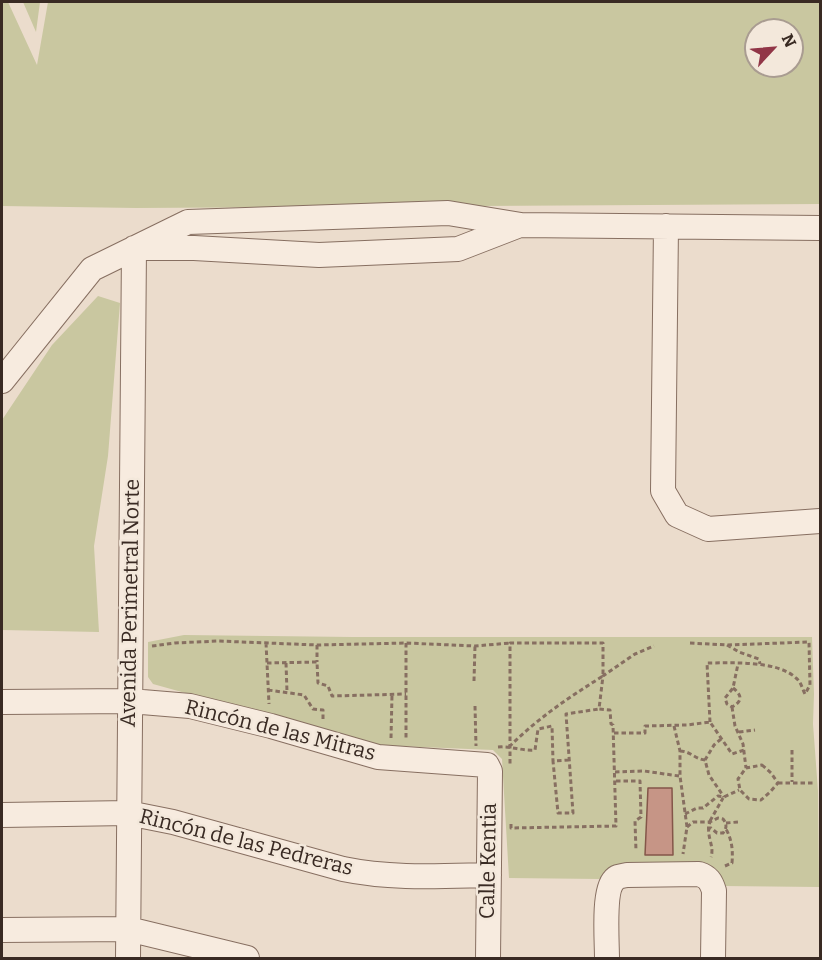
<!DOCTYPE html>
<meta charset="utf-8">
<style>
body{margin:0}
#map{position:relative;width:822px;height:960px;overflow:hidden;background:#ebdccc;font-family:Bitter,serif}
canvas{display:block}
.frame{position:absolute;inset:0;border:3px solid #392a23;pointer-events:none}
.north{position:absolute;left:744px;top:18px;width:60px;height:60px;box-sizing:border-box;background:#f3e8db;border:2px solid #a99c91;border-radius:50%;rotate:64deg;font-size:16px;font-weight:700;line-height:24px;text-align:center;color:#392a23}
.north::after{content:'';display:block;margin:auto;width:21px;height:27px;background:#913647;clip-path:polygon(50% 0,100% 100%,50% 72%,0 100%)}
</style>
<div id="map">
<canvas width="822" height="960"></canvas>
<div class="frame"></div>
<div class="north">N</div>
</div>
<script>
const c = document.querySelector('canvas').getContext('2d');
c.lineJoin = 'round';
function fillPath(path, color) {
  c.fillStyle = color;
  c.fill(path, 'evenodd');
}
function strokePath(path, color, width, dash) {
  c.strokeStyle = color;
  c.lineWidth = width;
  c.lineCap = dash ? 'butt' : 'round';
  c.setLineDash(dash || []);
  c.stroke(path);
}
function drawText(font, color, halo, rows, align = 'center') {
  c.font = font + ' Bitter,serif';
  c.lineWidth = 5;
  c.setLineDash([]);
  c.textBaseline = 'middle';
  c.strokeStyle = halo;
  c.fillStyle = color;
  for (const [text, x, y, turn = 0] of rows) {
    c.save();
    c.translate(x, y);
    c.rotate((+turn || 0) * Math.PI / 180);
    c.textAlign = isNaN(turn) ? turn : align;
    if (halo) c.strokeText(text, 0, 0);
    c.fillText(text, 0, 0);
    c.restore();
  }
}
fillPath(new Path2D(`
 M2,2H8L37,65L48,2H820V204L136,208L2,206ZM756,30H792V66H756Z
 M23,2H40L36,32Z
 M98,296L120,303L108,456L94,546L99,632L2,630V420L52,345Z
 M184,635L352,637H812L814,694L813,724L818,791L819,887L723,886L705,864L624,863L612,866L599,879L509,878L502,759L493,750L372,745L153,684L148,677V642Z`), '#c9c7a0');
const building = new Path2D(`
 M648,788H672L673,855H645Z`);
fillPath(building, '#c69586');
strokePath(building, '#845649', 1.5);
const minor = new Path2D(`
 M666,226L663,491L677,515L708,529L820,521
 M139,248H194L319,255L458,249L520,225
 M2,381L92,269L188,222L448,213L521,225L820,228
 M2,702L130,701L190,706L271,726L378,757L487,765L490,771L488,958
 M2,815L128,813L173,822L343,869C391,879 440,876 489,875
 M2,930L128,929L247,958
 M128,958L134,248
 M607,958C607,942 603,891 614,880C617,876 622,876 627,875L699,874C708,877 711,881 714,891L713,958`);
strokePath(minor, '#876f61', 26);
strokePath(new Path2D(`
 M266,643L269,704
 M406,643V740
 M690,643L727,645L809,642L810,685L805,694
 M317,645V662
 M727,645L739,652L759,659L760,664
 M152,646L175,643L218,641L317,645L406,643L475,646L510,643
 M267,663L317,662L318,683L328,686L332,696L406,694
 M286,663L287,692
 M474,681L475,646
 M733,688C742,695 743,701 732,707L727,704L725,698L733,688L738,664
 M268,690L304,695L313,709L323,710V720
 M475,706L476,746
 M732,707L735,726L743,744L746,768
 M710,722L707,663C731,663 777,660 796,678C801,682 802,688 805,694
 M674,726L680,751V776L687,827L683,854
 M739,732L755,730
 M614,733H645V726L687,725L710,722L732,754L744,750
 M391,738L392,695
 M721,739L714,745L705,760L709,775L724,797
 M498,747C511,746 522,751 535,750L538,729L552,726L553,761
 M509,747C538,718 568,698 603,676V643H510V764
 M792,750V782
 M680,751C690,751 695,759 705,760
 M569,760L553,761L558,813H573L566,714L599,709
 M762,765L771,773L778,783L770,792L761,800L749,799L740,790L738,779L746,768Z
 M615,772L644,771L679,776
 M616,781H640L641,817L635,821L636,851
 M778,783H813
 M685,814L697,808H703L718,796L724,797L739,790
 M710,821L723,798
 M726,823L738,822
 M511,824V828L616,826L613,725L611,724L610,710L599,709L603,676L635,654L654,646
 M687,827L693,822H710C705,835 715,846 711,857
 M707,828H711L717,833H723C727,828 727,824 723,819L718,818L710,822
 M725,866L732,863C733,850 732,840 726,829`), '#876f61', 3, [4.5, 3]);
strokePath(minor, '#f7ebdf', 24);
drawText('21px', '#392a23', '#f3e8db', [
 ["Avenida Perimetral Norte",131,603,-89],
 ["Rincón de las Mitras",280,731,14],
 ["Rincón de las Pedreras",246,843,14],
 ["Calle Kentia",489,861,-89]
]);
</script>
